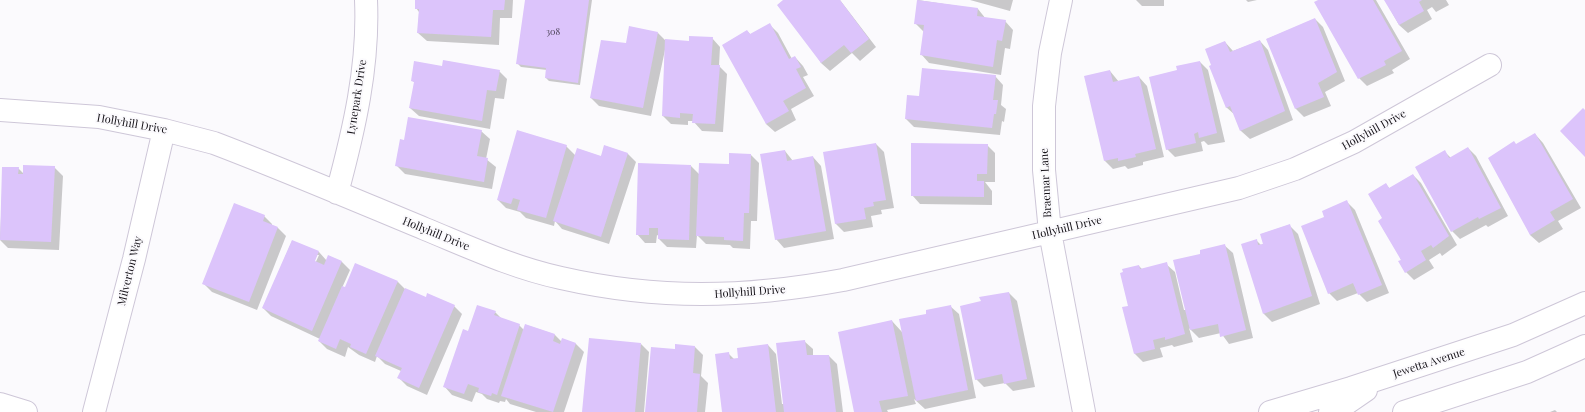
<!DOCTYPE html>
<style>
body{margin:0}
canvas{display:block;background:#fbfafd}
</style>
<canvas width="1585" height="412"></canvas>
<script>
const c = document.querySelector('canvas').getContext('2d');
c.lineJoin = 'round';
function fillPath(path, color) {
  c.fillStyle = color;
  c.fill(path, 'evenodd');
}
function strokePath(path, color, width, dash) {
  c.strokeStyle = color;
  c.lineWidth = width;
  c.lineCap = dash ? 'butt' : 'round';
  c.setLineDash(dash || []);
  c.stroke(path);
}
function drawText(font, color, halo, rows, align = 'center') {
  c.font = font + ' "Playfair Display",serif';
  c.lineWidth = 4;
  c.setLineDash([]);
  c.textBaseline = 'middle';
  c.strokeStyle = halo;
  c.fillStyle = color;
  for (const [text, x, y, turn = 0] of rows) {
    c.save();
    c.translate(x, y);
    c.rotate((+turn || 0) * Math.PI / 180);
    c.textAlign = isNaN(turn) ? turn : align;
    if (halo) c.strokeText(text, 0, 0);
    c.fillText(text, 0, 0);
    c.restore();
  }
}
fillPath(new Path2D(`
 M416,0H513L512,18H500L499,45L427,41L418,33L419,12L416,8Z
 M526,0H592L580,85L549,81L546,78L547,70L521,67L518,64Z
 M784,0H840L876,47L860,61L852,53L830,71L821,63Z
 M918,0L978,9L986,19L1005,21L1013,30L1010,49L1005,48L1001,75L929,63L921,54L924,32L915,23Z
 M970,0H1013L1010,11Z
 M1136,0H1164V6H1142Z
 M1246,0H1257L1248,2Z
 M1320,0H1376L1410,59L1392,70L1394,73L1367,86L1359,78Z
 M1385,0H1446L1449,5L1436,12L1432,7L1427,10L1432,19L1408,33L1399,25Z
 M1315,19L1323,27L1345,81L1325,92L1331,106L1304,117L1296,109L1267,39Z
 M770,25L778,33L792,59L795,57L803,66L808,75L803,77L814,96L791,109L796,120L775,132L766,124L747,31L751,35Z
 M658,33L665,40L690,42L712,38L720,47L719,66L727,74L723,132L702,131L693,121H688V125L671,124L663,116L665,50L651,116L599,106L591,98L626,44Z
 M1260,41L1268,50L1293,120L1250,139L1241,131L1235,115L1226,107L1225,42L1233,51Z
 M1200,62L1208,70L1225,142L1208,145L1204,141L1201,142L1203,151L1175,157L1167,149L1178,71Z
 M443,67L499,71L507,79L504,99L495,98L490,129L419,116L410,108L415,83L412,80Z
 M1110,71L1119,82L1139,77L1147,86L1164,157L1143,162V165L1128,169L1125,166L1113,169L1105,161L1085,77Z
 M995,76L1003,85L1001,105L1006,109L1004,122L1002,121L1000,135L914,127L906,119L908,96L920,97Z
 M481,131L490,139L486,159L496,167L492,189L405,174L397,166L405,141Z
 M1535,134L1543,143L1581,208L1558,221L1563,229L1539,243L1530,235L1517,145Z
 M876,144L884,152L894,208L881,210L882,214L871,216L873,227L844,232L836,224L824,153Z
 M987,145L995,153V182H985L992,191V205L920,204L912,195Z
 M566,146L575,155L601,157L605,146L628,154L636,162L609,244L562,229L555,221L554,226L526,218L520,212L506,208L498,200Z
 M1468,148L1476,156L1508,216L1488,227L1486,225L1460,239L1452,231L1444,151L1451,158Z
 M785,151L793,161L813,157L821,166L834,239L784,248L776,239Z
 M751,155L759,163L757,221H751L750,249L733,248L730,245L706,244L697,235L696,248L667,247L659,239V236L657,235L656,243H645L637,234L691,166L700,175L730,165Z
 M54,167L63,176L59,250L8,248L0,240L3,168H18L24,174Z
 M1413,175L1421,183L1457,245L1442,256L1440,253L1429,260L1434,268L1414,280L1406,272L1384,219L1386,184L1390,189Z
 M1347,202L1355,210L1389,293L1367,302L1358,293L1337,301L1329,293L1326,217Z
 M264,216L272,224V226L278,228L286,236L257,310L212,292L204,284Z
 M1290,226L1298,234L1320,304L1272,322L1264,314L1256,240L1261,245Z
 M292,241L319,252L327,261L329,256L342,262L350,270L342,288L398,282L405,289L426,298L454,306L462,314L427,395L407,386L399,378L401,371L385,364L377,356L375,362L359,355L348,347L345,357L327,349L319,341L320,339L271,316L263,308ZM317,255H319L314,266H312Z
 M1224,245L1233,253L1253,338L1229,344L1221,333L1199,338L1189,328L1193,342L1174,347L1172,345L1160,348L1163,357L1143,362L1135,354L1129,306L1139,266L1142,269L1166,264L1175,272L1184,310H1186L1202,255Z
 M1009,293L1017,301L1035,387L1013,391L1005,383L984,387L976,379L982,302Z
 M950,306L959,314L976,398L925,409L914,399L916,404L887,410L888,412H855L892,321L902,332L927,314Z
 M495,312L503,320L519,325L524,330L555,335L562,342L576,344L584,352L564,412H536L510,404L506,399L505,402L500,401L499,403L487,399L482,394L476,392L472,402L452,395L444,386L469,332Z
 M804,341L813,349V355H817L820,357L829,356L837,364L843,412H723L728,353L734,359H739L768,345L776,354L782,404H784Z
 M641,344L649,352L644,412H583Z
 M695,347L703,355L701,376L708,383L705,412H646L676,350Z
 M1555,410L1557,412H1550Z`), '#0003');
fillPath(new Path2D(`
 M415,0H505L504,10H493L491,37L417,33L419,9H415Z
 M525,0H589L578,83L545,78L546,68L516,64Z
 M783,0H840L869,39L851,53L844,45L821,63L777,5Z
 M917,0L978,8L977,16L1006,20L1002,41L997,40L993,67L920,55L924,25L914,24Z
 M1318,0H1373L1402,51L1384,61L1386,65L1358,79L1314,2Z
 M1384,0H1422L1419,2L1424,11L1399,25Z
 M1315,18L1337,72L1318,83L1324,97L1295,109L1266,39Z
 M770,23L789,59L795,56L801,67L796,69L806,88L783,101L789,111L766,124L722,45L747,30L750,34Z
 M629,26L658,32L643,108L590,98L601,40L626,43Z
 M689,36L713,37L711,65H720L715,124L692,123L693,114L680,113V118L662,116L665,39L689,41Z
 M1260,40L1285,111L1240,131L1230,106L1226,108L1209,66L1211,65L1205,49L1225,41L1230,52Z
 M443,60L500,70L496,91L487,90L482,121L409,108L414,82L411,81L414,61L442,66Z
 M1200,61L1217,133L1199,138L1198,132L1194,134L1196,143L1166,150L1149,77L1177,70L1176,66Z
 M922,68L996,75L993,100H998L996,114H994L992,128L905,119L907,95L919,96Z
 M1110,70L1113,82L1139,76L1156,149L1135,154L1136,157L1118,161V158L1104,161L1084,76Z
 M1583,108L1585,110V157L1560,131Z
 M408,117L482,130L477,156L488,158L484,182L395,166L400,139L404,140Z
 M517,130L567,145L546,218L517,210L520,200L513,198L511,204L497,200Z
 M1535,133L1573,199L1550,212L1555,220L1530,235L1488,158L1514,141L1516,144Z
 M876,143L886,200L873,202L874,206L864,208L866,219L835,224L823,152Z
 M911,143L988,144L987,174H977V181H984V197L911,196Z
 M604,145L628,153L601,237L553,221L577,148L601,156Z
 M1468,147L1501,208L1479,219L1478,217L1451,232L1415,167L1445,150L1449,158Z
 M785,150L787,161L813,156L826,231L775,240L760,154Z
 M729,153L751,154L749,213H744L743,241L724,240V237L696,236L699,163L729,164Z
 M638,163L691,165L689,240L658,239V228H649V235H636Z
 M23,165L55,166L51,242L0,240L2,167H19L18,174H23Z
 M1413,174L1449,236L1433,248L1431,245L1421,251L1426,260L1405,273L1398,261L1401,260L1378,221L1382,218L1368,194L1386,183L1389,188Z
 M1347,200L1382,285L1358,295L1353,283L1328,294L1301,226L1324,217L1322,211Z
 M234,203L265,215L263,221L278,227L249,302L202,284Z
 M1290,224L1312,296L1263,314L1241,244L1257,239L1258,245L1263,244L1260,234Z
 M292,240L319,251L315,261L324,265L328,255L342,261L312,331L262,308Z
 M1225,244L1246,330L1220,337L1218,324L1190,330L1173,260L1200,254V250Z
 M1167,262L1185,334L1165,340V337L1153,340L1155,349L1134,354L1122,307L1128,306L1120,273L1123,272L1122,269L1139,265L1140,269Z
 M355,263L398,281L366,354L350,347L351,344L340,339L336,349L318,341L342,286L345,287Z
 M405,288L426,297L427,293L455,305L419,388L397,378L402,368L375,356Z
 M1009,292L1027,379L1004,384L1002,374L975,380L960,306L981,301L979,297Z
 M477,305L496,311L494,315L520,324L497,395L492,393L491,396L478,392L479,388L468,384L464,394L443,387L463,329L468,331Z
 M951,305L968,390L916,401L899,319L926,314V310Z
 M892,320L908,396L879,401L882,412H854L838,332Z
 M525,324L555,334L553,341L560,344L562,338L576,343L553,412L501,396Z
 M589,338L641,343L635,412H582Z
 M805,340L807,355H829L836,412H784L776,343Z
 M675,344L695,346L693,373L700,374L697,412H645L651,347L675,349Z
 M768,344L776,412H722L715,354L729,352L730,359L738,358L737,348Z`), '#dcc4fb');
const minor = new Path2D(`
 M1061,0L1050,53L1044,106V170L1050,232L1084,412
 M0,110L99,117L164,130L214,143C285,170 355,200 425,229C469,247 514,268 561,278C658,300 745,298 843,280L1239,188L1295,169L1354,142L1490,65
 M337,193C354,130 369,66 366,0
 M0,404L26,412
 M94,412L134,259L164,130
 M1270,412L1351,388L1513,335L1585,303
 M1330,412L1337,410L1366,390
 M1404,412L1527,372L1585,346`);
strokePath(minor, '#cec7d8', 24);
strokePath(minor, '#fff', 22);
drawText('9px', '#463e50', null, [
 ["308",553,32]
]);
drawText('11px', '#141117', '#fbfafd', [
 ["Lynepark Drive",357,97,-81],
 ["Hollyhill Drive",132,124,10],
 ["Hollyhill Drive",1374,130,-29],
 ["Braemar Lane",1046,183,-93],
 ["Hollyhill Drive",1067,228,-13],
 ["Hollyhill Drive",436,234,22],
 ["Milverton Way",130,271,-76],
 ["Hollyhill Drive",750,292,-4],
 ["Jewetta Avenue",1429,363,-18]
]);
</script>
